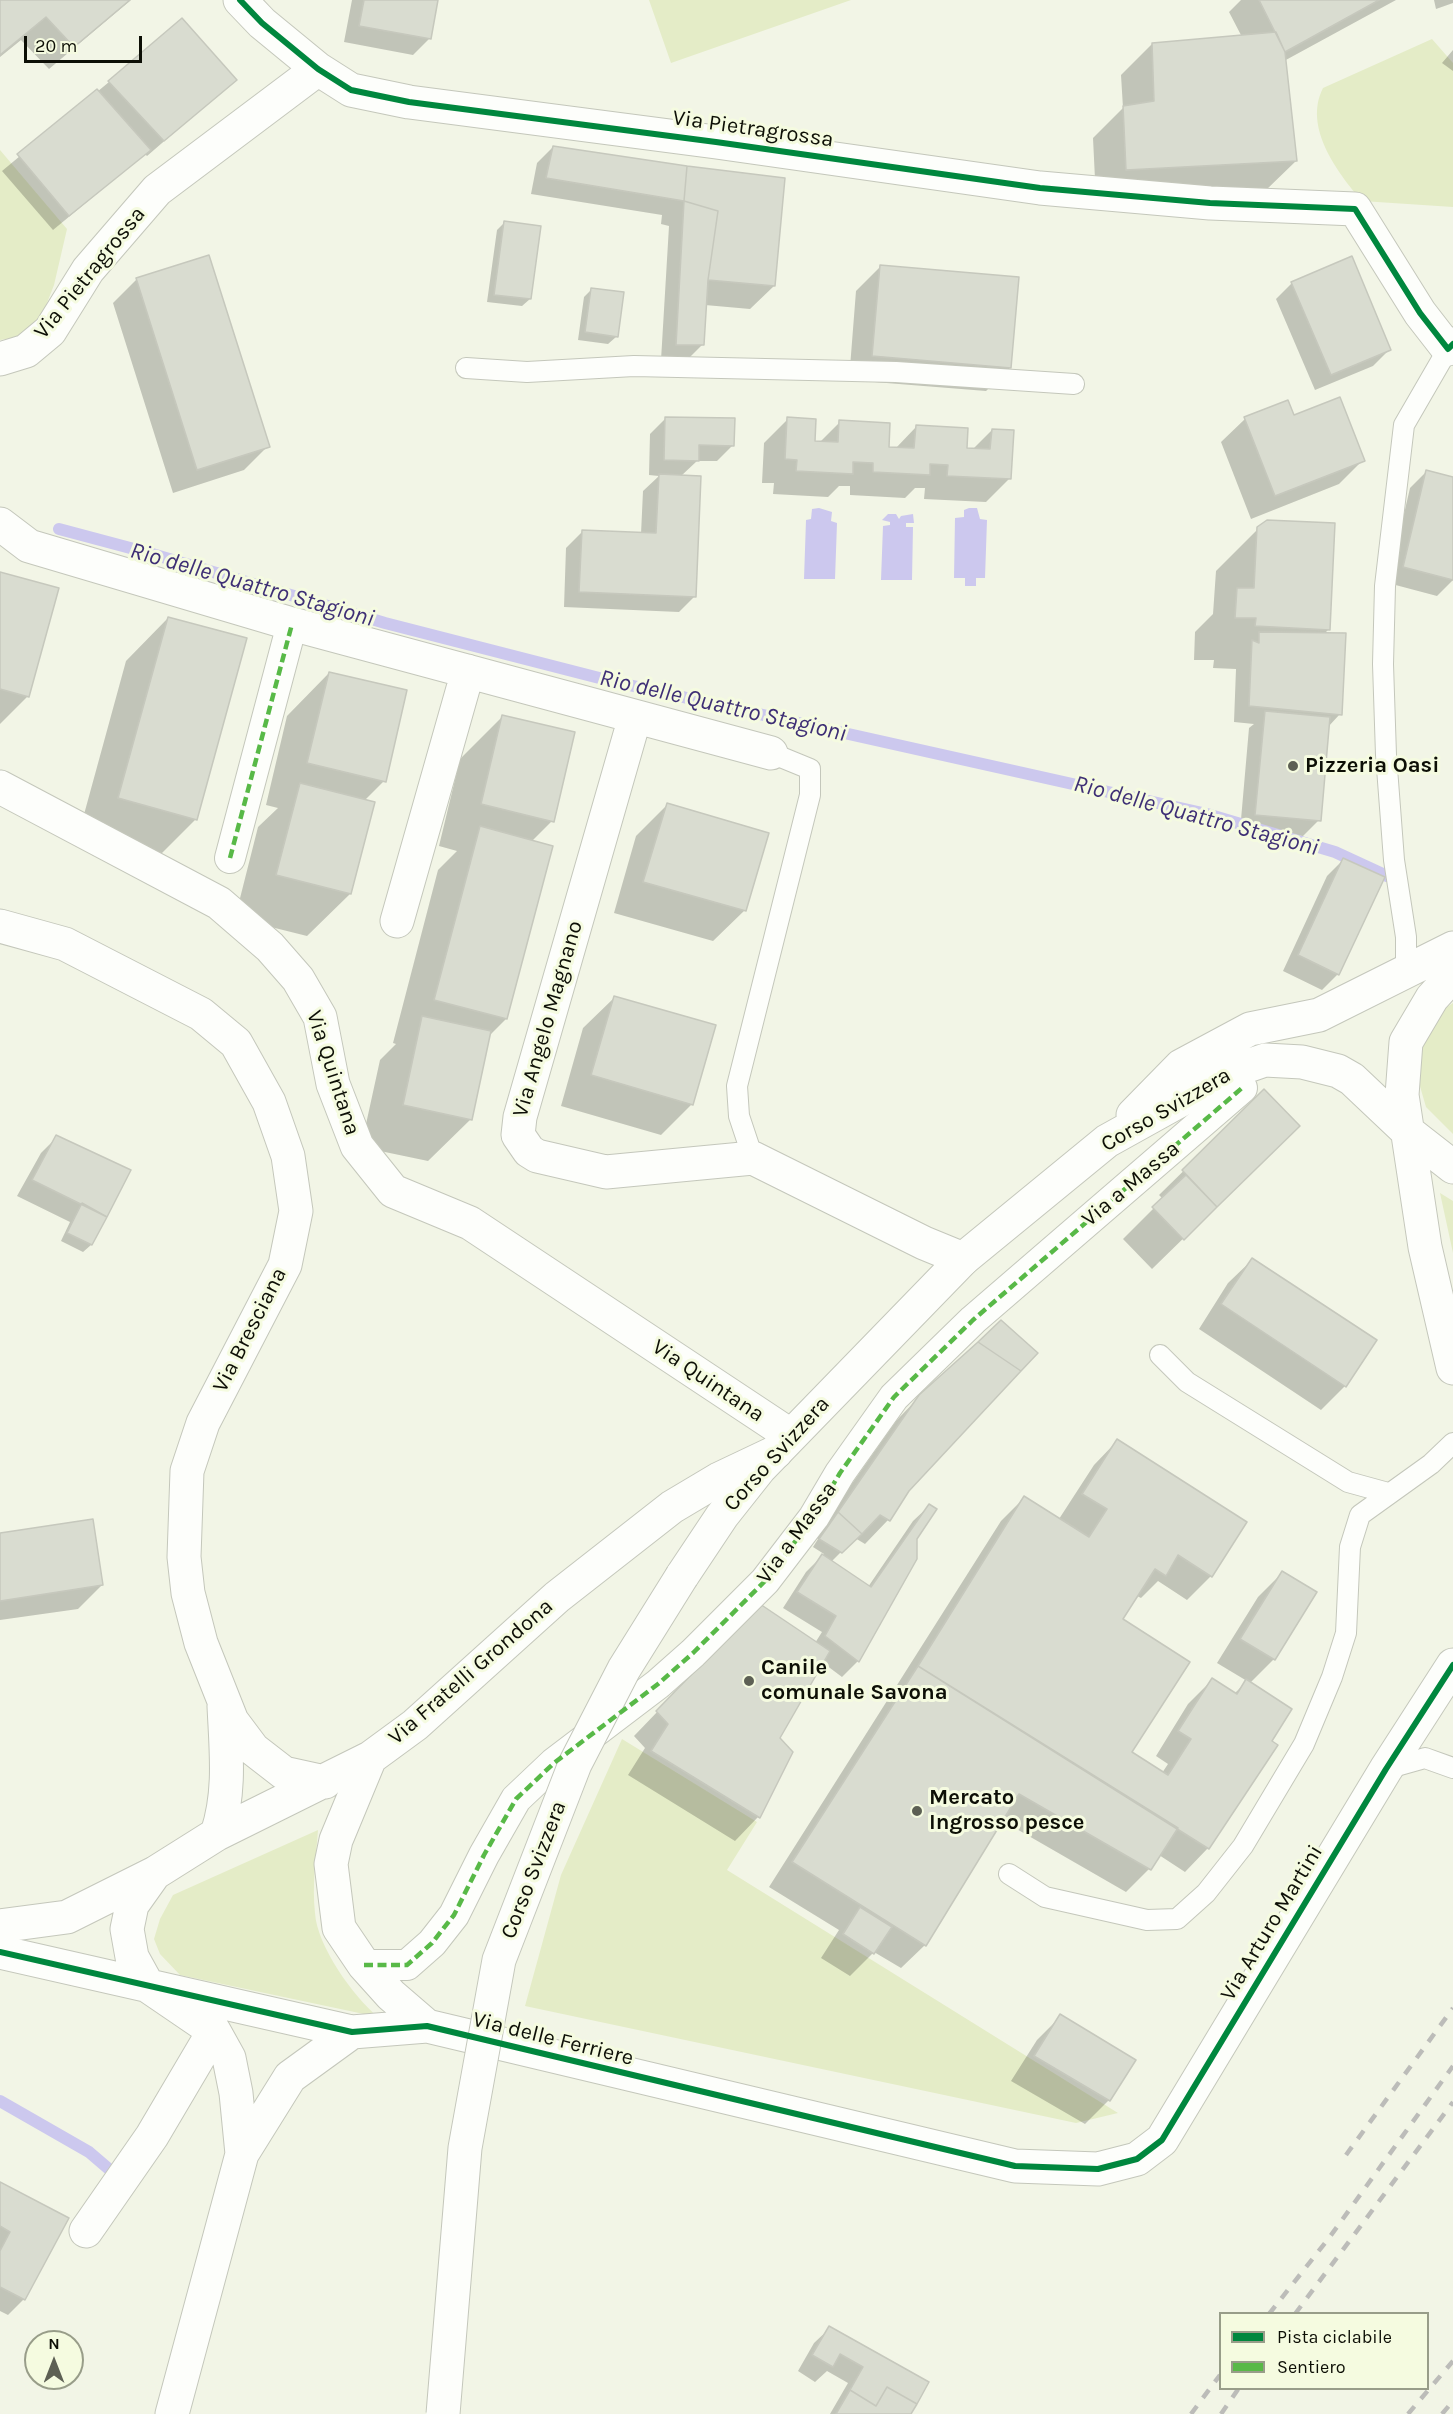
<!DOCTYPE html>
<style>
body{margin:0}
#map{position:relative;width:1453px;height:2414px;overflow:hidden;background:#f2f5e6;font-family:Karla,sans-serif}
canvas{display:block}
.legend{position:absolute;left:1219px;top:2312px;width:210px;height:78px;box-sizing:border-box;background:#f5fbe0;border:2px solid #989d89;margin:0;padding:8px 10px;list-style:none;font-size:18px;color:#0d0f06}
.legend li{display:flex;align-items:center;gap:12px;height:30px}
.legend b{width:30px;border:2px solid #989d89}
.north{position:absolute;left:24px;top:2330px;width:60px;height:60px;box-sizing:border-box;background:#f5fbe0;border:2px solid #989d89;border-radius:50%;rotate:0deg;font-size:16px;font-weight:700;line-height:24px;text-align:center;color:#0d0f06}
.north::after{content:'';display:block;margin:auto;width:21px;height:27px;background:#5d6054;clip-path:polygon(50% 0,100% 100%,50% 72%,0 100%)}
.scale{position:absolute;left:24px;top:36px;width:118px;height:27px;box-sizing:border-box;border:3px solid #0d0f06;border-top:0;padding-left:8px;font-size:18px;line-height:21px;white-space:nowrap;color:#0d0f06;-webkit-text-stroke:4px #f5fbe0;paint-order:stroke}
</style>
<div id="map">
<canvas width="1453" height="2414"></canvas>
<ul class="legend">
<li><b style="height:8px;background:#00873e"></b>Pista ciclabile</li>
<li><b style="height:8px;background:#58b947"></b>Sentiero</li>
</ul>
<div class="north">N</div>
<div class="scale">20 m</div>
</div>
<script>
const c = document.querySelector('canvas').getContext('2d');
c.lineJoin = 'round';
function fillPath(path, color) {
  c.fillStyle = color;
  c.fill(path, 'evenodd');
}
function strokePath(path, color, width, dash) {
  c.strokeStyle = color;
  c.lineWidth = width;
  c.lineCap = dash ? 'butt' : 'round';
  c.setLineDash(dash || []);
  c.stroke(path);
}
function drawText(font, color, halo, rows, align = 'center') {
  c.font = font + ' Karla,sans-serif';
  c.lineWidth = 6;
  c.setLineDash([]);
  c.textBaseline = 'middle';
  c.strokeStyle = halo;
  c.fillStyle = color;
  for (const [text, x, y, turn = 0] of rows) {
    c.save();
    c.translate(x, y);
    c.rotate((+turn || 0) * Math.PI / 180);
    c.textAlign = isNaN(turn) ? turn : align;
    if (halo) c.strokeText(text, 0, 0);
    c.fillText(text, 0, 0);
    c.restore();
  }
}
fillPath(new Path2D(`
 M649,0H851L671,63Z
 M1432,39L1453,63V207L1362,201C1337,172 1303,127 1323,88Z
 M0,150L67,229L54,285L45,308L25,336L0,340Z
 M1453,1003V1134L1426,1107L1417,1076L1421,1045L1436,1014Z
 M1440,1193L1453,1201V1253Z
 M622,1739L757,1822L727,1870L1118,2113L1076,2123L525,2006L561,1875Z
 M318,1830C316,1857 312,1885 315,1913C317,1946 353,1996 378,2017L180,1975L160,1954L154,1939L160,1919L173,1895Z`), '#e4ecc7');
fillPath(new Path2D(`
 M819,508L832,512L831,521L837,523L835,579H804L806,520L811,519L812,509Z
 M969,508H977L980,519L987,520L985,578H976V586H965V578H954L955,518L964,517V510Z
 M888,514H896L899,519L901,516L913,514L914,523H906V527H913L912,580H881L883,526L890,525V522L882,520Z`), '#ccc8ee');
fillPath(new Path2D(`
 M0,0H131L49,69L21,40L0,57Z
 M352,0H437L429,39L413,55L344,42Z
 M1241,0H1396L1284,61L1296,161L1265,191L1096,200L1093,138L1123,108L1121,75L1152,44L1242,37L1229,12Z
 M1434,0H1453V3L1436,9Z
 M1453,50V71L1442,63Z
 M235,80L147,156L145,154L53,230L2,171L109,82Z
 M553,147L687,167L774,286L750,309L705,305L703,344L687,360H661L669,226L661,224L662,215L531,194L537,163Z
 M505,222L530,299L522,306L487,302L497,230Z
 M880,267L1010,368L986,391L849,380L856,291Z
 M137,279L268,446L244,470L173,493L113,303Z
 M1292,283L1389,350L1373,366L1315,390L1276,299Z
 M592,289L622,294L616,337L608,344L578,340L584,297Z
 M1293,417L1363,460L1339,484L1251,519L1221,442L1245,419Z
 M666,418L733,445L717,461H697L681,476L695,596L679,612L564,607L566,548L582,532L641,534L643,491L659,476L649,475L650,434Z
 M788,419L813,442L819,443L840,422L887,448L895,449L916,427L965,450H972L992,430L1010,478L986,502L924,499L925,488H915L905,498L850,495V486H839L828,497L773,494L774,483H762L764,443Z
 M1426,472L1453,479V580L1437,596L1388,583L1410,488Z
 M1258,529L1328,630L1324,634L1340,714L1328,727L1319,820L1303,836L1240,831L1249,728L1254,724L1234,722L1236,669L1213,668L1214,660H1194L1195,632L1213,614L1216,571Z
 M0,574L28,696L0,724Z
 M168,618L196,819L154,861L77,840L126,661Z
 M329,673L384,781L364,801L350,894L307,936L235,918L258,827L278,808L266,805L287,716Z
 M503,716L552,821L531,842L506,1019L489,1036L471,1119L428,1161L361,1147L380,1060L396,1044L393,1043L438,870L457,851L439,846L460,759Z
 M667,805L767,834L744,911L713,941L614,913L636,836Z
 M1343,860L1338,974L1322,990L1283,971L1327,876Z
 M614,998L692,1104L661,1135L561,1106L583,1028Z
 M1264,1092L1274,1150L1152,1269L1123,1239L1163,1199L1159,1195Z
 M57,1137L129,1171L91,1245L83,1252L61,1241L70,1222L17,1196L41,1153Z
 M1252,1260L1345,1386L1321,1410L1199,1329L1228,1283Z
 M920,1396L908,1490L888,1520L865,1544L855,1538L831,1562L868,1587L913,1521L929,1506L916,1538L858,1661L842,1677L822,1662L778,1738L791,1753L758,1817L735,1841L628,1775L645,1748L634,1736L737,1629L815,1643L822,1632L783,1608L806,1572L824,1554L813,1547L818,1539L815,1536L896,1421Z
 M1117,1441L1211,1576L1187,1600L1158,1581L1141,1598L1137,1596L1121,1620L1130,1753L1162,1773L1168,1764L1156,1756L1188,1704L1212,1680L1234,1694L1247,1681L1217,1663L1258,1597L1282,1573L1274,1659L1250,1683L1208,1848L1185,1872L1159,1855L1149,1869L1126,1892L1001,1820L925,1945L901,1968L874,1952L850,1976L821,1958L839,1930L769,1887L1001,1521L1024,1498L1059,1519L1094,1465Z
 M0,1535L102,1585L78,1609L0,1620Z
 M1061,2016L1109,2100L1085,2124L1011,2081L1037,2040Z
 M0,2184L67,2219L24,2299L8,2315L0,2311Z
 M830,2328L909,2414H830L848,2383L827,2371L815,2382L798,2371L814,2343Z`), '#0003');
strokePath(new Path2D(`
 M59,529L149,553L385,623L611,681L1207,814L1335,852L1387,876
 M0,2101L89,2152L110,2170`), '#ccc8ee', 12);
const building = new Path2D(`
 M0,0H130L74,47L46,17L0,55Z
 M364,0H438L431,39L359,26Z
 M1259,0H1379L1285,52Z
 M182,18L237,80L164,141L108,81Z
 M1276,32L1285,52L1297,161L1126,170L1123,106L1154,101L1152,43Z
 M97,89L151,150L69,216L17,154Z
 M553,146L687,166L684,201L546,178Z
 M687,166L785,178L775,286L708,280L718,211L684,201Z
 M684,201L718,211L708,280L704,345H676Z
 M504,221L541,226L531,299L494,295Z
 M209,255L270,447L197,470L136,278Z
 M1352,256L1391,350L1331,375L1291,282Z
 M880,265L1019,277L1011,368L872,356Z
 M591,288L624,292L618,337L585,332Z
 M1340,397L1365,461L1275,496L1244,417L1288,400L1294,415Z
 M665,417L735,418L734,446L699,445V461L664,460Z
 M787,417L816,419L815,441L838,442L839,420L890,423L889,447L914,448L916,425L968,428L967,448L990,449L992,429L1014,430L1011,479L947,476L948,465L930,464V475L873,472V463L853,462V474L796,471L797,460L785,459Z
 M1426,470L1453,477V580L1403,567Z
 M659,474L701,476L696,597L579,592L582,530L656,533Z
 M1267,520L1335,523L1330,630L1255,626L1256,618H1235L1237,588H1254L1257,527Z
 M0,572L59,588L29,697L0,689Z
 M168,617L247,638L197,820L118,798Z
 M1259,632L1346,633L1342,715L1249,706L1252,640L1259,643Z
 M329,672L407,690L386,782L307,763Z
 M1265,711L1330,717L1321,821L1255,815Z
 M502,715L575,732L554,822L481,804Z
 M300,783L375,802L351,894L276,875Z
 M667,803L769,833L746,911L643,882Z
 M480,826L553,846L507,1019L434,1000Z
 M1343,858L1385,877L1339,975L1298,955Z
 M614,996L716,1025L693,1105L591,1075Z
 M422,1016L491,1031L472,1120L403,1105Z
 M1264,1089L1300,1126L1217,1207L1182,1170Z
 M56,1135L131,1170L107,1217L32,1180Z
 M1186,1175L1217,1207L1184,1240L1152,1207Z
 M82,1203L107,1217L92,1245L67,1233Z
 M1252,1258L1377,1340L1346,1387L1221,1304Z
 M1001,1320L1038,1353L1021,1371L978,1342Z
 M978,1342L1021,1371L909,1491L890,1521L880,1515L862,1534L838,1512L919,1395Z
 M1117,1439L1247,1522L1212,1577L1178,1555L1166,1576L1155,1569L1123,1619L1190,1662L1132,1752L1168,1775L1191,1739L1178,1731L1212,1678L1237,1694L1246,1679L1292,1709L1272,1741L1278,1745L1209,1849L918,1666L1024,1496L1089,1537L1107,1509L1082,1494Z
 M929,1504L937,1509L917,1539V1559L859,1662L825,1636L836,1616L797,1592L822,1554L871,1587Z
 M838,1512L862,1534L842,1553L819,1539Z
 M93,1519L103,1585L0,1601V1533Z
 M1282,1571L1317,1592L1275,1660L1240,1639Z
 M760,1604L830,1651L780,1738L793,1752L760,1818L651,1751L668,1724L656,1711Z
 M918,1666L1178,1828L1151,1870L1019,1794L926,1946L792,1862Z
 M860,1907L892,1927L874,1954L843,1934Z
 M1060,2014L1136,2060L1110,2101L1034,2056Z
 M0,2182L69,2218L25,2300L0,2287V2251L10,2232L0,2226Z
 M829,2326L929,2382L917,2404L887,2387L876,2406L850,2390L863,2367L840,2354L833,2367L812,2355Z
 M887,2387L917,2404L911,2414H836L850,2390L876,2406Z`);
fillPath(building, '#d9dcd0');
strokePath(building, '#c6c8bd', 1.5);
const service = new Path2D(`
 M466,368L527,372L634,366L896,372L1074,384
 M1406,971V937L1394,860L1386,755L1383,664L1385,586L1404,425L1448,349
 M753,1158L739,1116L737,1086L810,795V769L771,753
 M1160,1355L1187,1382L1348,1482L1388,1493
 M1386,1769L1425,1758L1453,1768
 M1009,1874L1045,1897L1147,1920L1177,1919L1206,1893L1243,1846L1304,1744L1332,1677L1346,1633L1350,1547L1360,1515L1431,1464L1453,1443`);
const pedestrian = new Path2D(`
 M230,858L292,624
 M364,1965H407L432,1943L454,1915L484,1855L516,1799L554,1763L658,1684L693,1653L765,1581L814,1517L840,1473L894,1397L973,1320L1242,1088`);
const minor = new Path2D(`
 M240,0L262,23L318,69L351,90L409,102L716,142L1040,188L1210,203L1355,209L1420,313L1448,349L1453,344
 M0,359L26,351L50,331L88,270L157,190L318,69
 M0,524L29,546L292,624L771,753
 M635,717L520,1117L518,1135L529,1151L537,1156L606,1172L753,1158L924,1243L963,1259
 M0,787L219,903L270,947L298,979L320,1017L333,1084L357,1146L393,1191L470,1223L790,1435
 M397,921L468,671
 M0,926L65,944L201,1014L236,1043L269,1102L288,1156L296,1211L285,1265L203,1423L187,1471L184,1557L188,1593L201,1643L232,1721L253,1749L284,1773L325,1782
 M370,1758L336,1840L331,1864L339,1928L364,1965L391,1995L427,2026
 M217,1834C231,1792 226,1750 224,1706
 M154,1874L132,1905L127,1929L132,1957L148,1986L214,2031L229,2058L236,2093L242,2154L172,2414
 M0,1926L67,1917L155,1873L217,1834L370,1758L415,1725L557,1597L672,1507L719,1479L776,1452
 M0,1952L352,2032L427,2026L1015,2166L1098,2169L1137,2159L1162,2140L1386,1769L1453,1665
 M242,2154L290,2077L352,2032
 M86,2231L152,2136L214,2031`);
const primary = new Path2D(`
 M1453,975L1432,998L1406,1042L1402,1095L1425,1247L1453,1368
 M1133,1115L1181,1066L1250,1029L1319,1015L1453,948
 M682,1576L722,1516L760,1468L963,1259L1107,1141L1233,1071L1265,1060L1302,1062L1338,1071L1352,1079L1407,1131L1453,1167`);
strokePath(service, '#c4c7bb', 22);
strokePath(pedestrian, '#c4c7bb', 32);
strokePath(minor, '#c4c7bb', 35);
strokePath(primary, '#c4c7bb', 35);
strokePath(service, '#fdfefb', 20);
strokePath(pedestrian, '#fdfefb', 30);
strokePath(minor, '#fdfefb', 33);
strokePath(primary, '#fdfefb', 33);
strokePath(new Path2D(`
 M1346,2155L1453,2008
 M1269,2314L1329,2238L1453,2066
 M1295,2314L1453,2102
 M1191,2414L1220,2375
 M1221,2414L1239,2388
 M1408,2414L1453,2361
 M1442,2414L1453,2401`), '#bcbcb9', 4.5, [10, 10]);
const primaryBridge = new Path2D(`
 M443,2414L465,2148L499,1960L575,1764L624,1669L682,1576`);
strokePath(primaryBridge, '#c4c7bb', 35, []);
strokePath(primaryBridge, '#fdfefb', 33);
strokePath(new Path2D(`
 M230,858L292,624
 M364,1965H407L432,1943L454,1915L484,1855L516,1799L554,1763L658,1684L693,1653L765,1581L814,1517L840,1473L894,1397L973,1320L1242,1088`), '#58b947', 4.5, [9, 4.5]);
strokePath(new Path2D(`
 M240,0L262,23L318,69L351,90L409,102L716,142L1040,188L1210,203L1355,209L1420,313L1448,349L1453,344
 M0,1952L352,2032L427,2026L1015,2166L1098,2169L1137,2159L1162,2140L1386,1769L1453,1665`), '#00873e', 6);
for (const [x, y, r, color] of [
 [1293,766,6,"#5d6054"],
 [749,1681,6,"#5d6054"],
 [917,1811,6,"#5d6054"]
]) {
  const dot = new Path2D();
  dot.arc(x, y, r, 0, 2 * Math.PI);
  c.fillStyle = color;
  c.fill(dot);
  strokePath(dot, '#f5fbe0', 2);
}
drawText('22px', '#0d0f06', '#f5fbe0', [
 ["Via Pietragrossa",753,129,8],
 ["Via Pietragrossa",90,273,-51],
 ["Via Angelo Magnano",548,1019,-74],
 ["Via Quintana",333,1073,72],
 ["Corso Svizzera",1166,1110,-30],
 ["Via a Massa",1131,1184,-40],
 ["Via Bresciana",250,1330,-63],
 ["Via Quintana",708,1381,34],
 ["Corso Svizzera",777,1454,-48],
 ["Via a Massa",797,1533,-54],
 ["Via Fratelli Grondona",471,1672,-41],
 ["Corso Svizzera",534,1870,-69],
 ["Via Arturo Martini",1272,1923,-59],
 ["Via delle Ferriere",553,2039,14]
]);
drawText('bold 22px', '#0d0f06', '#f5fbe0', [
 ["Pizzeria Oasi",1305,766],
 ["Canile",761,1668],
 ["comunale Savona",761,1693],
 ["Mercato",929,1798],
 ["Ingrosso pesce",929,1823]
], 'left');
drawText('italic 24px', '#3e2f75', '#f5fbe0', [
 ["Rio delle Quattro Stagioni",252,585,16],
 ["Rio delle Quattro Stagioni",723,706,13],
 ["Rio delle Quattro Stagioni",1196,816,15]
]);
</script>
